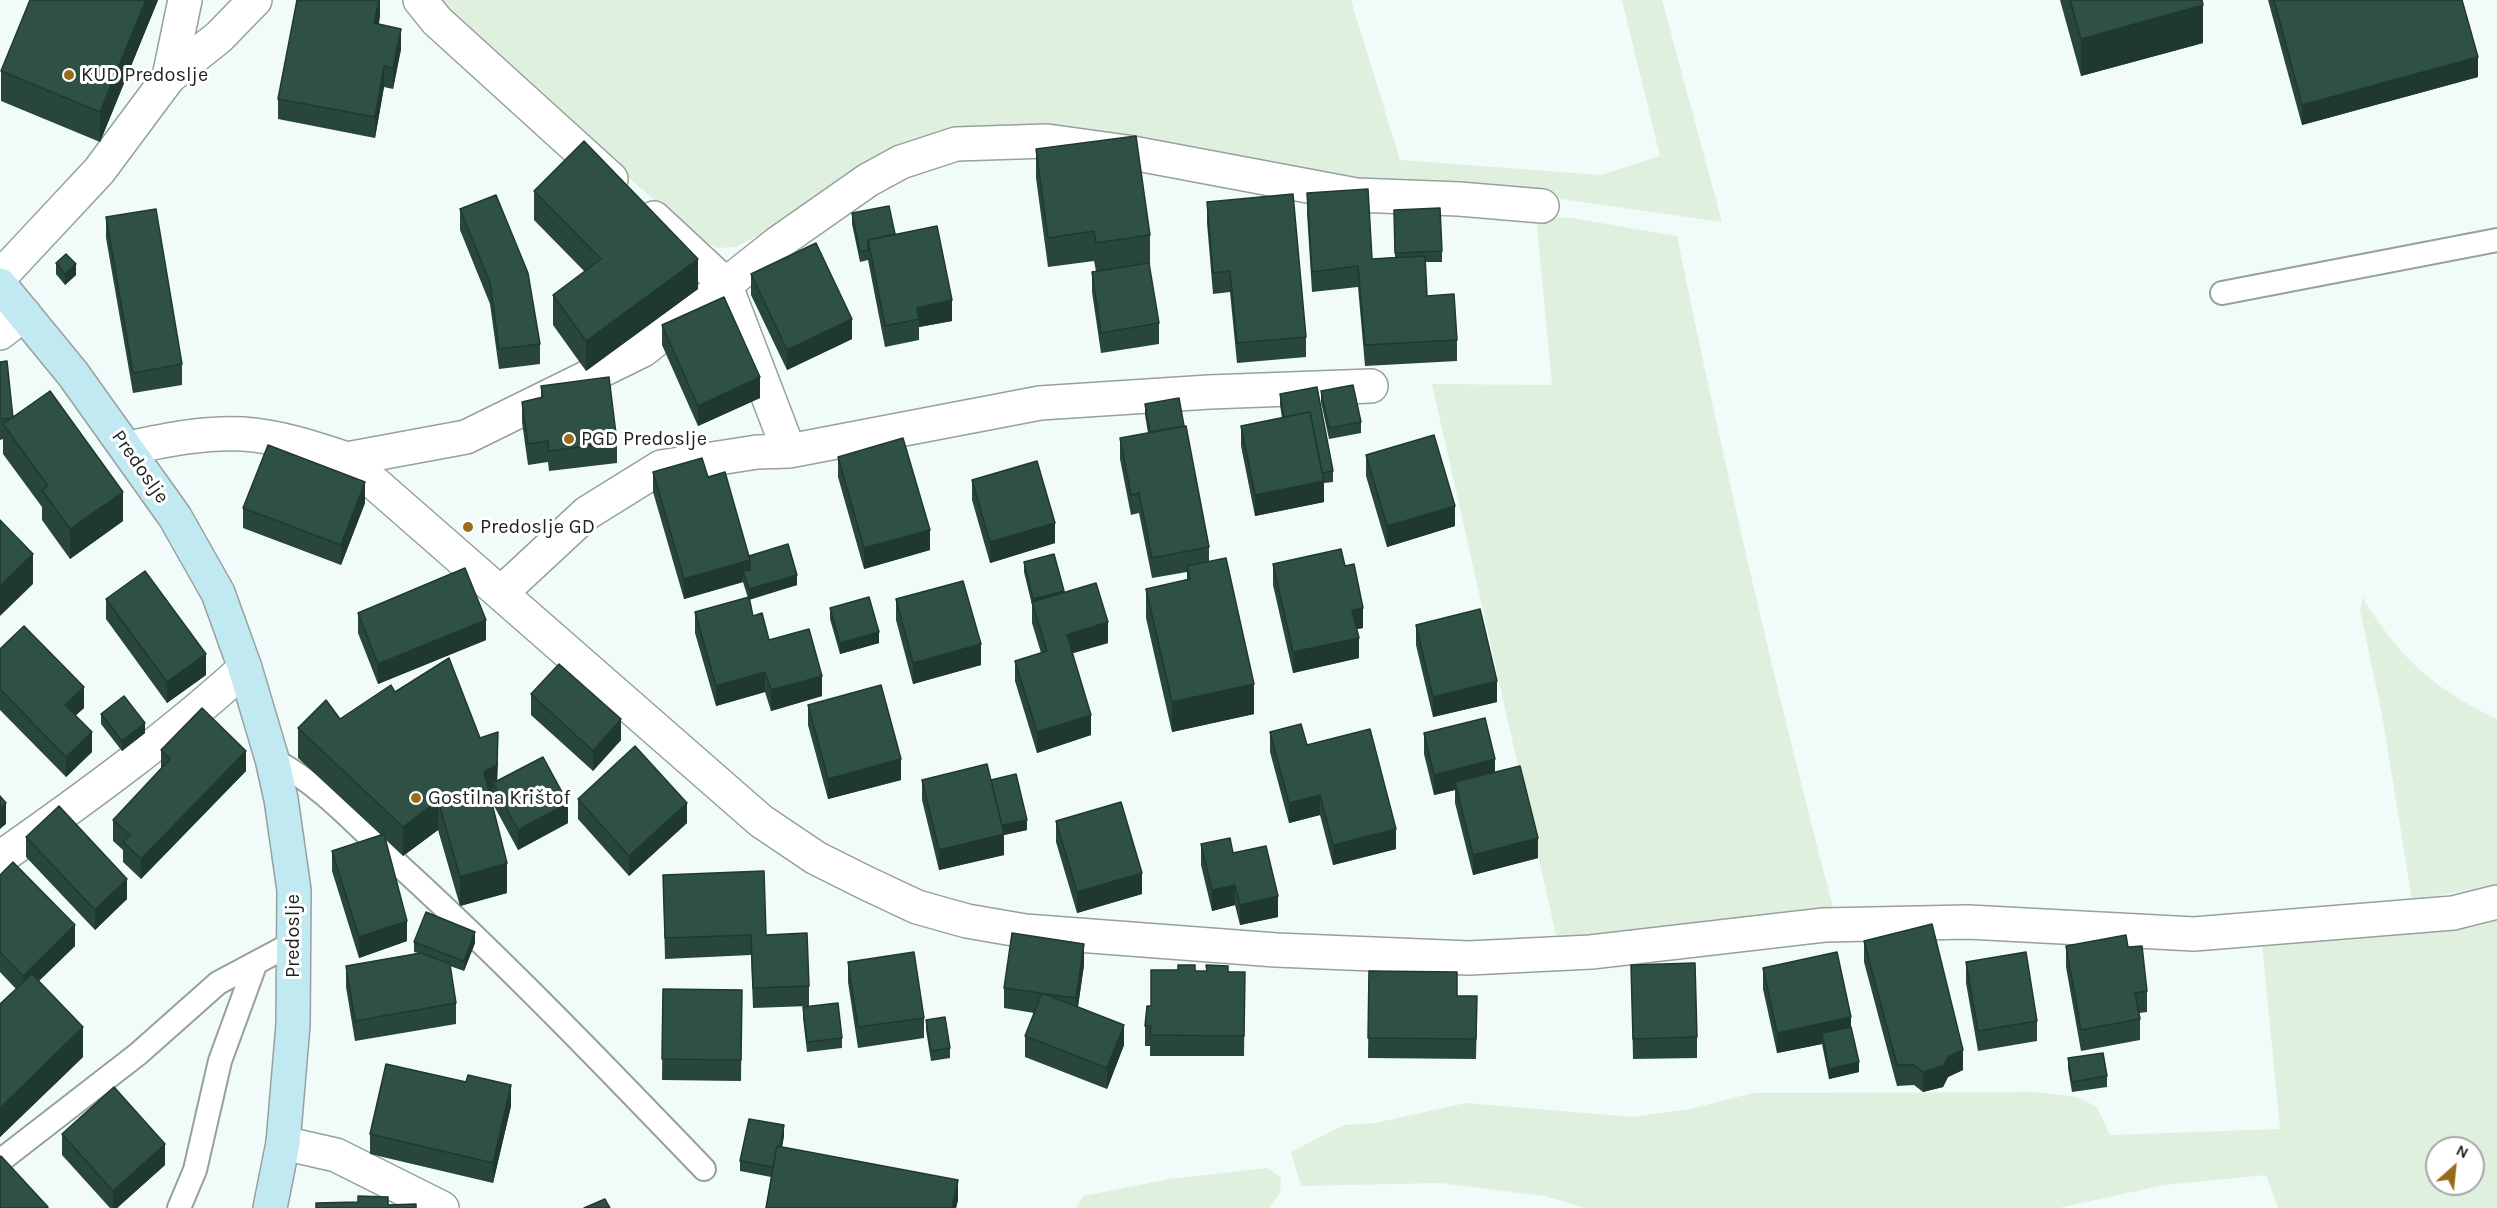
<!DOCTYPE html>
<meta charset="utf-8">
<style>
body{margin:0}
#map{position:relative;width:2497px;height:1208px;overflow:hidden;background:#f0fbfa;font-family:Karla,sans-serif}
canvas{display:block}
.north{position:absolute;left:2425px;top:1136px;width:60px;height:60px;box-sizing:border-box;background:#fff;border:2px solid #a5a7a6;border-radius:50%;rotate:27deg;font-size:16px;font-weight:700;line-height:24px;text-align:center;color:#1e2221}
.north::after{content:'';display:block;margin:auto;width:21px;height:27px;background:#9a6a1c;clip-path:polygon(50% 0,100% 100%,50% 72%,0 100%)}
</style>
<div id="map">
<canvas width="2497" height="1208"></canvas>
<div class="north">N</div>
</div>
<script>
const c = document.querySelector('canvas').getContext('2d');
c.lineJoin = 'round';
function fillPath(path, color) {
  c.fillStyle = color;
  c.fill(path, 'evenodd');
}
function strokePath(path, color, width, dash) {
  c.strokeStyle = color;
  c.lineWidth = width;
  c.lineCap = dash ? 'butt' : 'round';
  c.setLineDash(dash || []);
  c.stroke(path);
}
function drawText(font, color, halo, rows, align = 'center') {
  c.font = font + ' Karla,sans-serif';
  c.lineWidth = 6;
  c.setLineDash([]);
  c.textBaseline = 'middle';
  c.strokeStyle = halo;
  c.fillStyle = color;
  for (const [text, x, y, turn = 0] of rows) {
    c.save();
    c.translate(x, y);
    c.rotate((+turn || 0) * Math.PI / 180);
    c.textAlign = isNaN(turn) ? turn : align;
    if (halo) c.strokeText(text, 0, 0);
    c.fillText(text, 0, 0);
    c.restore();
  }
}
fillPath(new Path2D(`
 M435,0H1351L1400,160L1601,175L1660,156L1622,0H1662L1722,222L1533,195L1339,178L1042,124L984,126L959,132L736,247L717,248L697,237L514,78Z
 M1536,216L1571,218L1677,236C1723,462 1775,687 1834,911L1557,939L1432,384L1552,385Z
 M2363,597C2367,607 2374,615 2380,624C2410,668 2449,697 2497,719V885L2412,900L2382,714L2360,610Z
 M2497,917V1208H2278L2266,1175L2164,1185L2059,1208H1585L1544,1196L1440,1183L1301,1186L1291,1152L1344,1125L1375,1123L1466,1103L1632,1117L1690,1109L1753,1093L2036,1092L2077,1097L2097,1107L2110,1135L2280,1129L2262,942ZM2437,1148H2473V1184H2437Z
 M1267,1168L1281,1178L1280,1193L1269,1208H1076L1083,1196L1170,1179Z`), '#dff0de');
const lane = new Path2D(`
 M2222,293L2497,240
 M272,759C321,784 360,829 401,867C506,963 605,1066 704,1169
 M0,1161L138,1054L218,983L293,943
 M179,1208L195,1170L220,1061L255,965`);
const street = new Path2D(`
 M420,0L437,21L611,179
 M169,77L219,37L255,0
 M654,218L725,284L789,451L1040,403L1209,392L1371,386
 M0,277L99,171L169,77L185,0
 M0,333L24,314
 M128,448C166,440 204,432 243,434C278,436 314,448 347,459L761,821L816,858L866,883L917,907L967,921L1025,931L1276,950L1469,958L1591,952L1824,925L1968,922L2194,934L2453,913L2497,902
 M347,459L466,437L643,350L778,243L868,180L901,162L956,144L1047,141L1127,152L1356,195L1459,199L1542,206
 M502,592L587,513L661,467L757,452L789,451
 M0,858C85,798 168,738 245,668
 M283,1143L336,1155L442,1208`);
const secondary = new Path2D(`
 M0,285L73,374L175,517L218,593L245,668L272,759L281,799L294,890L293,1025L283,1143L270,1208`);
strokePath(lane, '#96a09f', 26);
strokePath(street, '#96a09f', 36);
strokePath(secondary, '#96a09f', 36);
strokePath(lane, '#fff', 22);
strokePath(street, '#fff', 33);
strokePath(secondary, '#c1e9f1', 33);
fillPath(new Path2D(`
 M158,0L100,142L1,101V71Z
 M380,0V16L379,24L401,49L393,89L384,87L375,138L278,119V99Z
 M2060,0H2202L2203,43L2081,76Z
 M2268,0H2462L2478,77L2302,125Z
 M1036,149L1150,235V264L1149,265L1159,323V344L1101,353L1092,292V272L1096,271L1094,261L1048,267L1036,178Z
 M534,191L698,289L586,371L553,325V295L585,272L534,220Z
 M1307,193L1372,259L1395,257L1394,220L1442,251V262H1425L1427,296L1457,340V361L1365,366L1358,287L1312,292L1307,213Z
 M1207,202L1306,337V357L1237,363L1230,292L1213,294L1207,223Z
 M460,209L540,344V364L499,369L490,304L460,230Z
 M852,213L895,234L952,321L919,327V340L885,347L868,260L860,262L852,224Z
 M106,217L182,364V385L133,393L106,238Z
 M56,263L76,275L65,285L56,274Z
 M751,274L852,339L787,370L751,295Z
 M662,325L760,398L698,426L662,345Z
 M0,362L12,418L123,521L70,559L42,520V507L3,454V439L0,440Z
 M541,386L617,442V463L549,471L548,462L528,465L522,422V402L541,398Z
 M1321,391L1361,422V433L1329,439L1321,402Z
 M1280,394L1333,471V482L1324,483V502L1255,516L1241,446V426L1282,418L1280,405Z
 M1145,404L1209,547V562L1254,714L1172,732L1146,618V589L1187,580V572L1152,578L1139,513L1131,515L1120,459V438L1148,433L1145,415Z
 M1366,455L1455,526L1387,547L1366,476Z
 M838,457L930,550L864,569L838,477Z
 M653,472L708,477L749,556L797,585L749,599L753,616L769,640L822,696L771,711L765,692L716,706L695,633V612L748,598L743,582L684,599L653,492Z
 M972,480L1055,543L990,563L972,500Z
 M365,503L341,565L243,528V508Z
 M1024,562L1064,592L1108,643L1072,653L1091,735L1037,753L1015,681V661L1041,653L1032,623V605L1024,572Z
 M1273,564L1345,566L1363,628L1357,629L1359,658L1293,673L1273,585Z
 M106,599L206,675L167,703L106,619Z
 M896,599L981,665L913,684L896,620Z
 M830,608L879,643L840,654L830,619Z
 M358,613L486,640L378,684L358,633Z
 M1416,625L1497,702L1433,717L1416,645Z
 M0,649L84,708L76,715L92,752L66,777L0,710Z
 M395,692L480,738L498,762L497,781L568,823L518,850L493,804V796L490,798L507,893L460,906L438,830L403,856L386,840L407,941L359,958L332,871V851L381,835L298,758V728L340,719Z
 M531,694L621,740L593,771L531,715Z
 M808,705L901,780L828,799L808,725Z
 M101,714L145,733L122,751L101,724Z
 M1270,732L1307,745L1396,849L1333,865L1320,815L1289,823L1270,752Z
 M1424,733L1495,773L1538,858L1473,875L1455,803V790L1434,795L1424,754Z
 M161,750L246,771L141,879L123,862V850L113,841V820L161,769Z
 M922,780H991L1027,830L1004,835V855L939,870L922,800Z
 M578,799L687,823L629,876L578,819Z
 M1056,821L1142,894L1077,913L1056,842Z
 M26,837L127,899L95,930L26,857Z
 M1201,844L1233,853L1278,917L1240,925L1235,905L1212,911L1201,865Z
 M0,875L75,946L39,981L83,1057L0,1137V1004L16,989L0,972Z
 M663,875L766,935L809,986V1006L753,1008L751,955L665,959Z
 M1864,941L1963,1070L1948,1077L1943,1087L1923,1092L1914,1085L1897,1086L1864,962Z
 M414,942L475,943L464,971L450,966L456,1003V1024L355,1041L346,987V966L418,953L414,952Z
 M2066,946L2147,991V1012L2139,1013L2140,1019V1040L2081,1051L2066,967Z
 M848,962L924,1018V1038L858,1048L848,982Z
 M1966,962L2037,1021V1041L1978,1051L1966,983Z
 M1084,965L1078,1007L1124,1045L1107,1089L1025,1057V1036L1034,1013L1004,1008V988Z
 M1631,965L1697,1037V1058L1633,1059Z
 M1763,968L1851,1027L1859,1072L1829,1079L1822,1044L1777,1053L1763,989Z
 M1195,971L1245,972L1244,1056H1150V1046H1145V1026L1151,1006Z
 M1369,971L1457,996L1477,1016L1476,1059L1368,1058Z
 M663,989L742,990L741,1081L662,1080Z
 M803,1007L842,1038V1048L807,1052L803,1018Z
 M926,1020L950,1048V1058L931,1061L926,1030Z
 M2068,1058L2107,1076V1087L2072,1092L2068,1068Z
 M511,1106L493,1183L370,1154V1134Z
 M62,1134L165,1165L117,1208H110L62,1155Z
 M784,1136L782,1147L958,1200L956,1208H766L771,1177L740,1171V1161Z`), '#28463a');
fillPath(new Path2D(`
 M146,0H158L100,142V112Z
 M379,0H380V16L374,43V23Z
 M2203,5V43L2081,76V39Z
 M401,29V49L393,89V68Z
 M2478,57V77L2302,125V105Z
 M384,66V87L375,138V117Z
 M698,259V289L586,371V341Z
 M76,264V275L65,285V274Z
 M952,300V321L919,327V319L917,308Z
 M852,319V339L787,370V350Z
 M760,377V398L698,426V406Z
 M1324,481V502L1255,516V495Z
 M365,482V503L341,565V545Z
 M123,492V521L70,559V529Z
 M1455,506V526L1387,547V526Z
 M1055,523V543L990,563V542Z
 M930,530V550L864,569V548Z
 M33,554V584L0,616V586Z
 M750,560V580L743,571V582L684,599V579Z
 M797,575V585L749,600V589Z
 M1064,591V601L1033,606V599Z
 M1363,608V628L1352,630V610Z
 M486,620V640L378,684V664Z
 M1108,622V643L1067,655V635Z
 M879,632V643L840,654V643Z
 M1359,638V658L1293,673V652Z
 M981,644V665L913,684V663Z
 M206,654V675L167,703V682Z
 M765,672V692L716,706V686Z
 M822,676V696L771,711V690Z
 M1497,681V702L1433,717V697Z
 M1254,684V714L1172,732V702Z
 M84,687V708L65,725V705Z
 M1091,715V735L1037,753V732Z
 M621,719V740L593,771V751Z
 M145,723V733L122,751V741Z
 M92,732V752L66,777V757Z
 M498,732L497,794V790L493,783V796L484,801V772Z
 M246,751V771L141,879V859Z
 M901,759V780L828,799V779Z
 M1495,759V779L1455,782V790L1434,795V775Z
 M1320,795V815L1289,823V803Z
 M438,800V830L403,856V827Z
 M6,803V824L0,829V809Z
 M568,803V823L518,850V830Z
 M687,803V823L629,876V856Z
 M1027,820V830L1004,835V855L939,870V850L1000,826Z
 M1396,829V849L1333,865V845Z
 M1538,838V858L1473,875V855Z
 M507,863V893L460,906V877Z
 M1142,873V894L1077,913V892Z
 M127,879V899L95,930V910Z
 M1235,885V905L1212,911V890Z
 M1278,896V917L1240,925V905Z
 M407,921V941L359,958V937Z
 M75,925V946L23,996V976Z
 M475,932V943L464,971V961Z
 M1084,944V965L1076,1019V998Z
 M1851,1017V1037L1822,1033V1044L1777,1053V1033Z
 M1124,1025V1045L1107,1089V1068Z
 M83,1027V1057L0,1137V1108Z
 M1963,1050V1070L1948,1077L1943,1087L1923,1092V1072L1948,1057Z
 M1859,1062V1072L1829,1079V1069Z
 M511,1085V1106L493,1183V1163Z
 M784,1125V1136L776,1178V1168Z
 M165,1144V1165L117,1208H113V1191Z
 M958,1180V1200L956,1208H952Z`), '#20392f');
const building = new Path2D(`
 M30,0H146L100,112L1,71Z
 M297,0H379L374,23L401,29L393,68L384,66L375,117L278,99Z
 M2070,0H2202L2203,5L2081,39Z
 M2274,0H2462L2478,57L2302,105Z
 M1136,136L1150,235L1096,243L1094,231L1048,238L1036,149Z
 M584,141L698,259L586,341L553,295L601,259L534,191Z
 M1368,189L1372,259L1425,256L1427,296L1454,294L1457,340L1365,345L1358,266L1312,272L1307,193Z
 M1293,194L1306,337L1237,343L1230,271L1213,273L1207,202Z
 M496,195L528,273L540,344L499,349L490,283L460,209Z
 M889,206L895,234L868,240V250L860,252L852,213Z
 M1440,208L1442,251L1395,253L1394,210Z
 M156,209L182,364L133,373L106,217Z
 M937,226L952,300L917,308L919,319L885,326L868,240Z
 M816,243L852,319L787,350L751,274Z
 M66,254L76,264L65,274L56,263Z
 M1149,263L1159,323L1101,333L1092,272Z
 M724,297L760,377L698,406L662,325Z
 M7,361L13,418L0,419V362Z
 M609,377L617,442L549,451L548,441L528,444L522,402L543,397L541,386Z
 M1353,385L1361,422L1329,428L1321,391Z
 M1317,387L1333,471L1322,473L1310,412L1284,417L1280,394Z
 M50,391L123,492L70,529L42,490L48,486L3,424Z
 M1179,398L1184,426L1150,432L1145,404Z
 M1310,412L1324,481L1255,495L1241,426Z
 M1186,426L1209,547L1152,558L1139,493L1131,495L1120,438Z
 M1434,435L1455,506L1387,526L1366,455Z
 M903,438L930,530L864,548L838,457Z
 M268,445L365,482L341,545L243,508Z
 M702,458L708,477L725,472L750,560L684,579L653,472Z
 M1037,461L1055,523L990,542L972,480Z
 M0,520L33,554L0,586Z
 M788,544L797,575L749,589L743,571L750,570V560L749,556Z
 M1341,549L1345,566L1354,564L1363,608L1352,610L1359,638L1293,652L1273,564Z
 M1054,554L1064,591L1033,599L1024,562Z
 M1226,558L1254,684L1172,702L1146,589L1190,579L1187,566Z
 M465,568L486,620L378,664L358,613Z
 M145,571L206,654L167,682L106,599Z
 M963,581L981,644L913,663L896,599Z
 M1096,583L1108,622L1067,635L1091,715L1037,732L1015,661L1047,651L1032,602Z
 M749,597L753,616L762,613L769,640L809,629L822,676L771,690L765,672L716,686L695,612Z
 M869,597L879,632L840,643L830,608Z
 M1480,609L1497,681L1433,697L1416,625Z
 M24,626L84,687L65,705L92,732L66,757L0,689V649Z
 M449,658L480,738L498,732L497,765L484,772L507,863L460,877L438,800L403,827L298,728L326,700L340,719L391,685L395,692Z
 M559,664L621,719L593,751L531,694Z
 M881,685L901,759L828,779L808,705Z
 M124,696L145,723L122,741L101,714Z
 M202,708L246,751L141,859L123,842L130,835L113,820L170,759L161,750Z
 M1485,718L1495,759L1434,775L1424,733Z
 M1301,724L1307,745L1370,729L1396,829L1333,845L1320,795L1289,803L1270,732Z
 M635,746L687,803L629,856L578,799Z
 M543,757L568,803L518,830L493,783Z
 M987,764L1004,834L939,850L922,780Z
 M1520,766L1538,838L1473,855L1455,782Z
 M1016,774L1027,820L1002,825L991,780Z
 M0,796L6,803L0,809Z
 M1121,802L1142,873L1077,892L1056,821Z
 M59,806L127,879L95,910L26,837Z
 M384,834L407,921L359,937L332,851Z
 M1230,838L1233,853L1266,846L1278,896L1240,905L1235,885L1212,890L1201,844Z
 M13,862L75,925L23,976L0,952V875Z
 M764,871L766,935L807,933L809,986L753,988L751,935L665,938L663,875Z
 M426,912L475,932L464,961L414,942Z
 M1932,924L1963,1050L1948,1057L1943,1066L1923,1072L1914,1065H1897L1864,941Z
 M1012,933L1084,944L1076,998L1004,988Z
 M2126,935L2128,947L2142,946L2147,991L2135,993L2140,1019L2081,1030L2066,946Z
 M914,952L924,1018L858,1027L848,962Z
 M1837,952L1851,1017L1777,1033L1763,968Z
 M2026,952L2037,1021L1978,1031L1966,962Z
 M421,953L450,964L456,1003L355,1021L346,966Z
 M1695,963L1697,1037L1633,1039L1631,965Z
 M1178,965H1195V971H1207L1206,965L1228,966V972H1245L1244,1036L1150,1035L1151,1026H1145L1147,1006H1151V970H1178Z
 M1369,971L1457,972V996H1477L1476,1039L1368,1038Z
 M32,974L83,1027L0,1108V1004Z
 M663,989L742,990L741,1060L662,1059Z
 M1042,993L1124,1025L1107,1068L1025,1036Z
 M838,1003L842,1038L807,1042L803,1007Z
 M945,1017L950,1048L931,1051L926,1020Z
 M1851,1027L1859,1062L1829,1069L1822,1033Z
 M2103,1053L2107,1076L2072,1082L2068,1058Z
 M386,1064L466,1082L468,1075L511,1085L493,1163L370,1134Z
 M114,1087L165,1144L113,1191L62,1134Z
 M749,1119L784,1125L780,1147L777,1146L773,1167L740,1161Z
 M777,1146L958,1180L952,1208H766Z
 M1,1156L48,1207L47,1208H0V1157Z
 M358,1196L388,1197V1205L416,1204V1208H316V1203L358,1202Z
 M605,1199L610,1208H584Z`);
fillPath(building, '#2e5143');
strokePath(building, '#20392f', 1.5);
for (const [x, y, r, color] of [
 [69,75,6,"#9a6a1c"],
 [569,439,6,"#9a6a1c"],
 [468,527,6,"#9a6a1c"],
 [416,798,6,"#9a6a1c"]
]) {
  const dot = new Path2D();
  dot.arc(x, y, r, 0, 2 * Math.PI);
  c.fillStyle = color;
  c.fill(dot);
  strokePath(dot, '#fff', 2);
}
drawText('20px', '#1e2221', '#fff', [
 ["KUD Predoslje",81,75],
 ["PGD Predoslje",581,439],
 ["Predoslje GD",480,527],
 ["Gostilna Krištof",428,798]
], 'left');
drawText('20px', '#1e2221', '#fff', [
 ["Predoslje",140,467,55],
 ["Predoslje",293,936,-90]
]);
</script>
